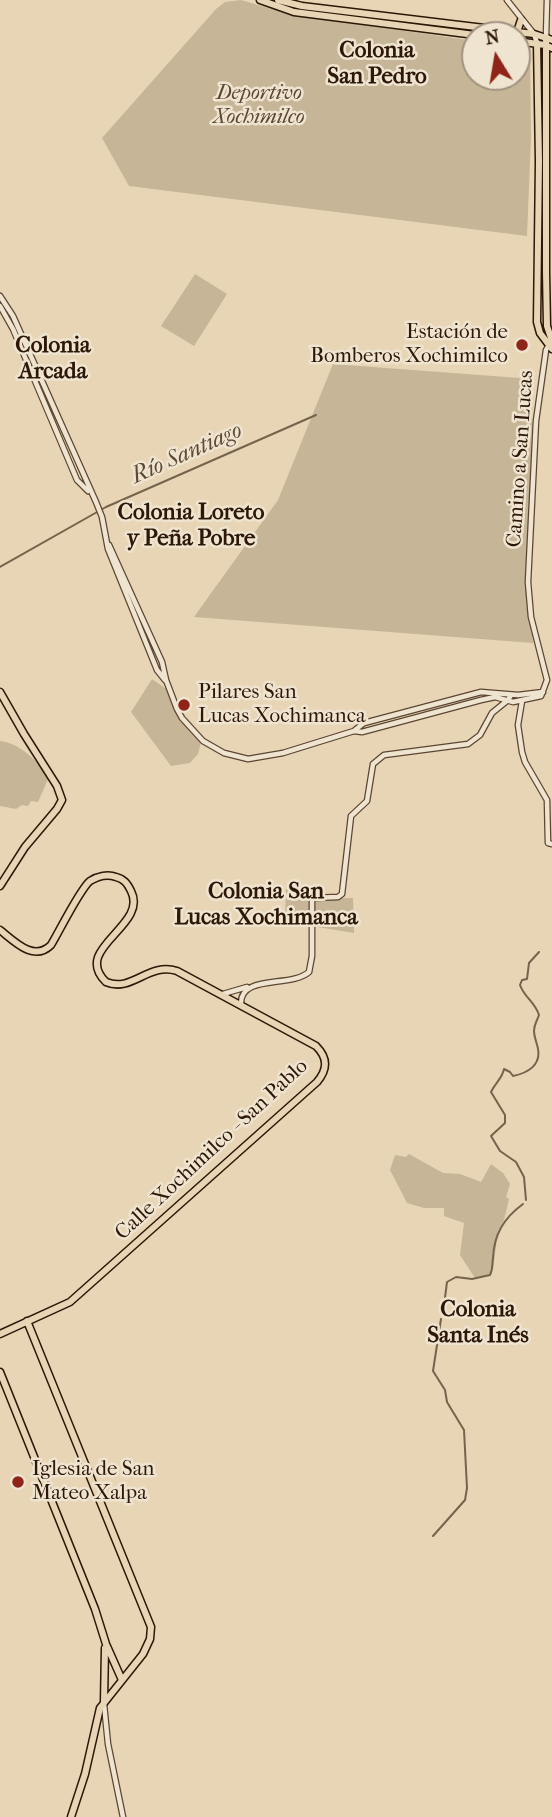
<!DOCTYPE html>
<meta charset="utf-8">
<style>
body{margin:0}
#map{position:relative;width:552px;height:1817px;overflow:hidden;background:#e7d5b6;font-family:"IM FELL French Canon",serif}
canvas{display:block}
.north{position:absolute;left:461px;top:21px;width:70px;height:70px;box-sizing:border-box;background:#efe4d0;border:2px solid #a1927f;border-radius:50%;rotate:349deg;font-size:19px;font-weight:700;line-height:28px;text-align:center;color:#2d1706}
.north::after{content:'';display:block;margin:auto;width:24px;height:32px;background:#8f2418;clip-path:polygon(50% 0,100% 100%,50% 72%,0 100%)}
</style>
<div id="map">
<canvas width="552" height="1817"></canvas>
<div class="north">N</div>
</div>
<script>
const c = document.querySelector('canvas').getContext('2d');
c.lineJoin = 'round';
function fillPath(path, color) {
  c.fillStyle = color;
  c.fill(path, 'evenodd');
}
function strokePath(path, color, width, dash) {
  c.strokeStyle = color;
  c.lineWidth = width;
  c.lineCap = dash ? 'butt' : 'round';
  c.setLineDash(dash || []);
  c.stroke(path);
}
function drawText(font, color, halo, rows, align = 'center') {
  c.font = font + ' "IM FELL French Canon",serif';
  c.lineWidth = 5;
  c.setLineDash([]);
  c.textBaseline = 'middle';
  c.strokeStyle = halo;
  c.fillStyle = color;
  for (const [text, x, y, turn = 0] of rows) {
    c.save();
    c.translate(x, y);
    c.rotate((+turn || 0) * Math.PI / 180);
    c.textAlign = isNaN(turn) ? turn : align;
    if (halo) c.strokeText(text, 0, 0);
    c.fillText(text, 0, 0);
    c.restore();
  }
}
fillPath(new Path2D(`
 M241,0L289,14L475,41V77H517V47L530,48L531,137L527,236L129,186L102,138L216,9L225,2Z
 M195,274L227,294L194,346L161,326Z
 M333,364L533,379L528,582L533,643L194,617L278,500Z
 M152,679L168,690L182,722L201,742L198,754L190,763L171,766L131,712Z
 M0,741C20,743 37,761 49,777L38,802L31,801L28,806L22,805L16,809L0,806Z
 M286,889L312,898H353L354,933L311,926V917L288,918L285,914Z
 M409,1154L443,1173L460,1174L481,1182L491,1164L503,1173L510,1184L506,1197L509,1199L504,1220L498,1231L493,1269L490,1275L475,1278L460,1255L464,1223L444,1216V1208H424L407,1203L390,1170L395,1155L406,1157Z`), '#c7b598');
strokePath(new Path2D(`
 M0,567L106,507L316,415
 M526,1200L524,1177L516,1162L500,1151L491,1136L505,1123V1115L491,1092C495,1083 502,1079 504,1069L510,1072L513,1076C528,1073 541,1065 538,1049C537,1042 534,1038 534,1031C534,1024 537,1021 539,1015C535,1002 524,997 520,985L522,980L527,979L529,963L539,952
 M443,1313L447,1282L456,1277L472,1279L490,1275C493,1269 492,1265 493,1258C494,1234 504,1218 523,1204
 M433,1536L465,1500L467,1488L464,1430L453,1412L447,1402L445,1390L433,1371L441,1319`), '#77624c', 2);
const minor = new Path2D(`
 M507,0L534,34L537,43
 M546,37L547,0
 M0,296L13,316L96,502L102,517L108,549L157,670L165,680
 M0,306L13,329L77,480L88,491
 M109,545L162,662L166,680L177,709L182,718L203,741L224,753L248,759L283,753L354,731L362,732L481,700L495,697L513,702L541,696L547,680L531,617L528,582L536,421L546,350L550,343
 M522,701L518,725L522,752L525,762L547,800L548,843L552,844
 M355,730L364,723L481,692L518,695L543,692
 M223,994L247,987
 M241,1004C240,974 291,988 309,972L312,956V898L338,897L342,894L351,816L367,801L373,764L384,755L468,744L480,735L492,713L508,700L511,695
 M104,1704L108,1744L123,1817`);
const major = new Path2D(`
 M260,0L294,12L475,35
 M278,0L302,6L534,34L552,40
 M517,32L521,20
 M546,37V272L547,326L552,341
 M517,41L545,45L552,48
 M537,43L539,161L537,322L540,333L552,349
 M0,692L24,734L57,786L62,800L57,809L25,847L0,886
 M0,930C15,942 34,962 51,945C59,932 80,889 90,881C98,876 108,874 116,877C124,879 127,883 131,891C149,926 71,948 106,982C132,993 148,962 177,971L316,1046C328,1058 328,1069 317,1082L70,1302L0,1334
 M27,1321L151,1627L150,1639L143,1654L100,1708L85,1774L71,1817
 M0,1372L95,1609L106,1644L122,1680
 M104,1702L105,1648`);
strokePath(minor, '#5c4632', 7);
strokePath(major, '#2d1706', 9);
strokePath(minor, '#efe4d0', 4.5);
strokePath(major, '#e7d5b6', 6);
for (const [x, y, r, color] of [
 [522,345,7,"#8f2418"],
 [184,705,7,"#8f2418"],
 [18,1482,7,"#8f2418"]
]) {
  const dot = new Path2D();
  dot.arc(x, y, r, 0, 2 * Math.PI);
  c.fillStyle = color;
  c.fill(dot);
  strokePath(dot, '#efe4d0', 2.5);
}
drawText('italic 21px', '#5b4632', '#efe4d0', [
 ["Deportivo",259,94],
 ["Xochimilco",259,118]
]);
drawText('21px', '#2d1706', '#efe4d0', [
 ["Estación de",508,333,"right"],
 ["Bomberos Xochimilco",508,357,"right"],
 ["Pilares San",198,693],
 ["Lucas Xochimanca",198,717],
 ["Iglesia de San",32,1470],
 ["Mateo Xalpa",32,1494]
], 'left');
drawText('21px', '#2d1706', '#efe4d0', [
 ["Camino a San Lucas",521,459,-86],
 ["Calle Xochimilco - San Pablo",212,1150,-43]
]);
drawText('bold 23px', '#2d1706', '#efe4d0', [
 ["Colonia",377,51],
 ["San Pedro",377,77],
 ["Colonia",53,346],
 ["Arcada",53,372],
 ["Colonia Loreto",191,513],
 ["y Peña Pobre",191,539],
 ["Colonia San",266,892],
 ["Lucas Xochimanca",266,918],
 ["Colonia",478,1310],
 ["Santa Inés",478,1336]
]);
drawText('italic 23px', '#5e4934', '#efe4d0', [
 ["Río Santiago",187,454,-24]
]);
</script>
